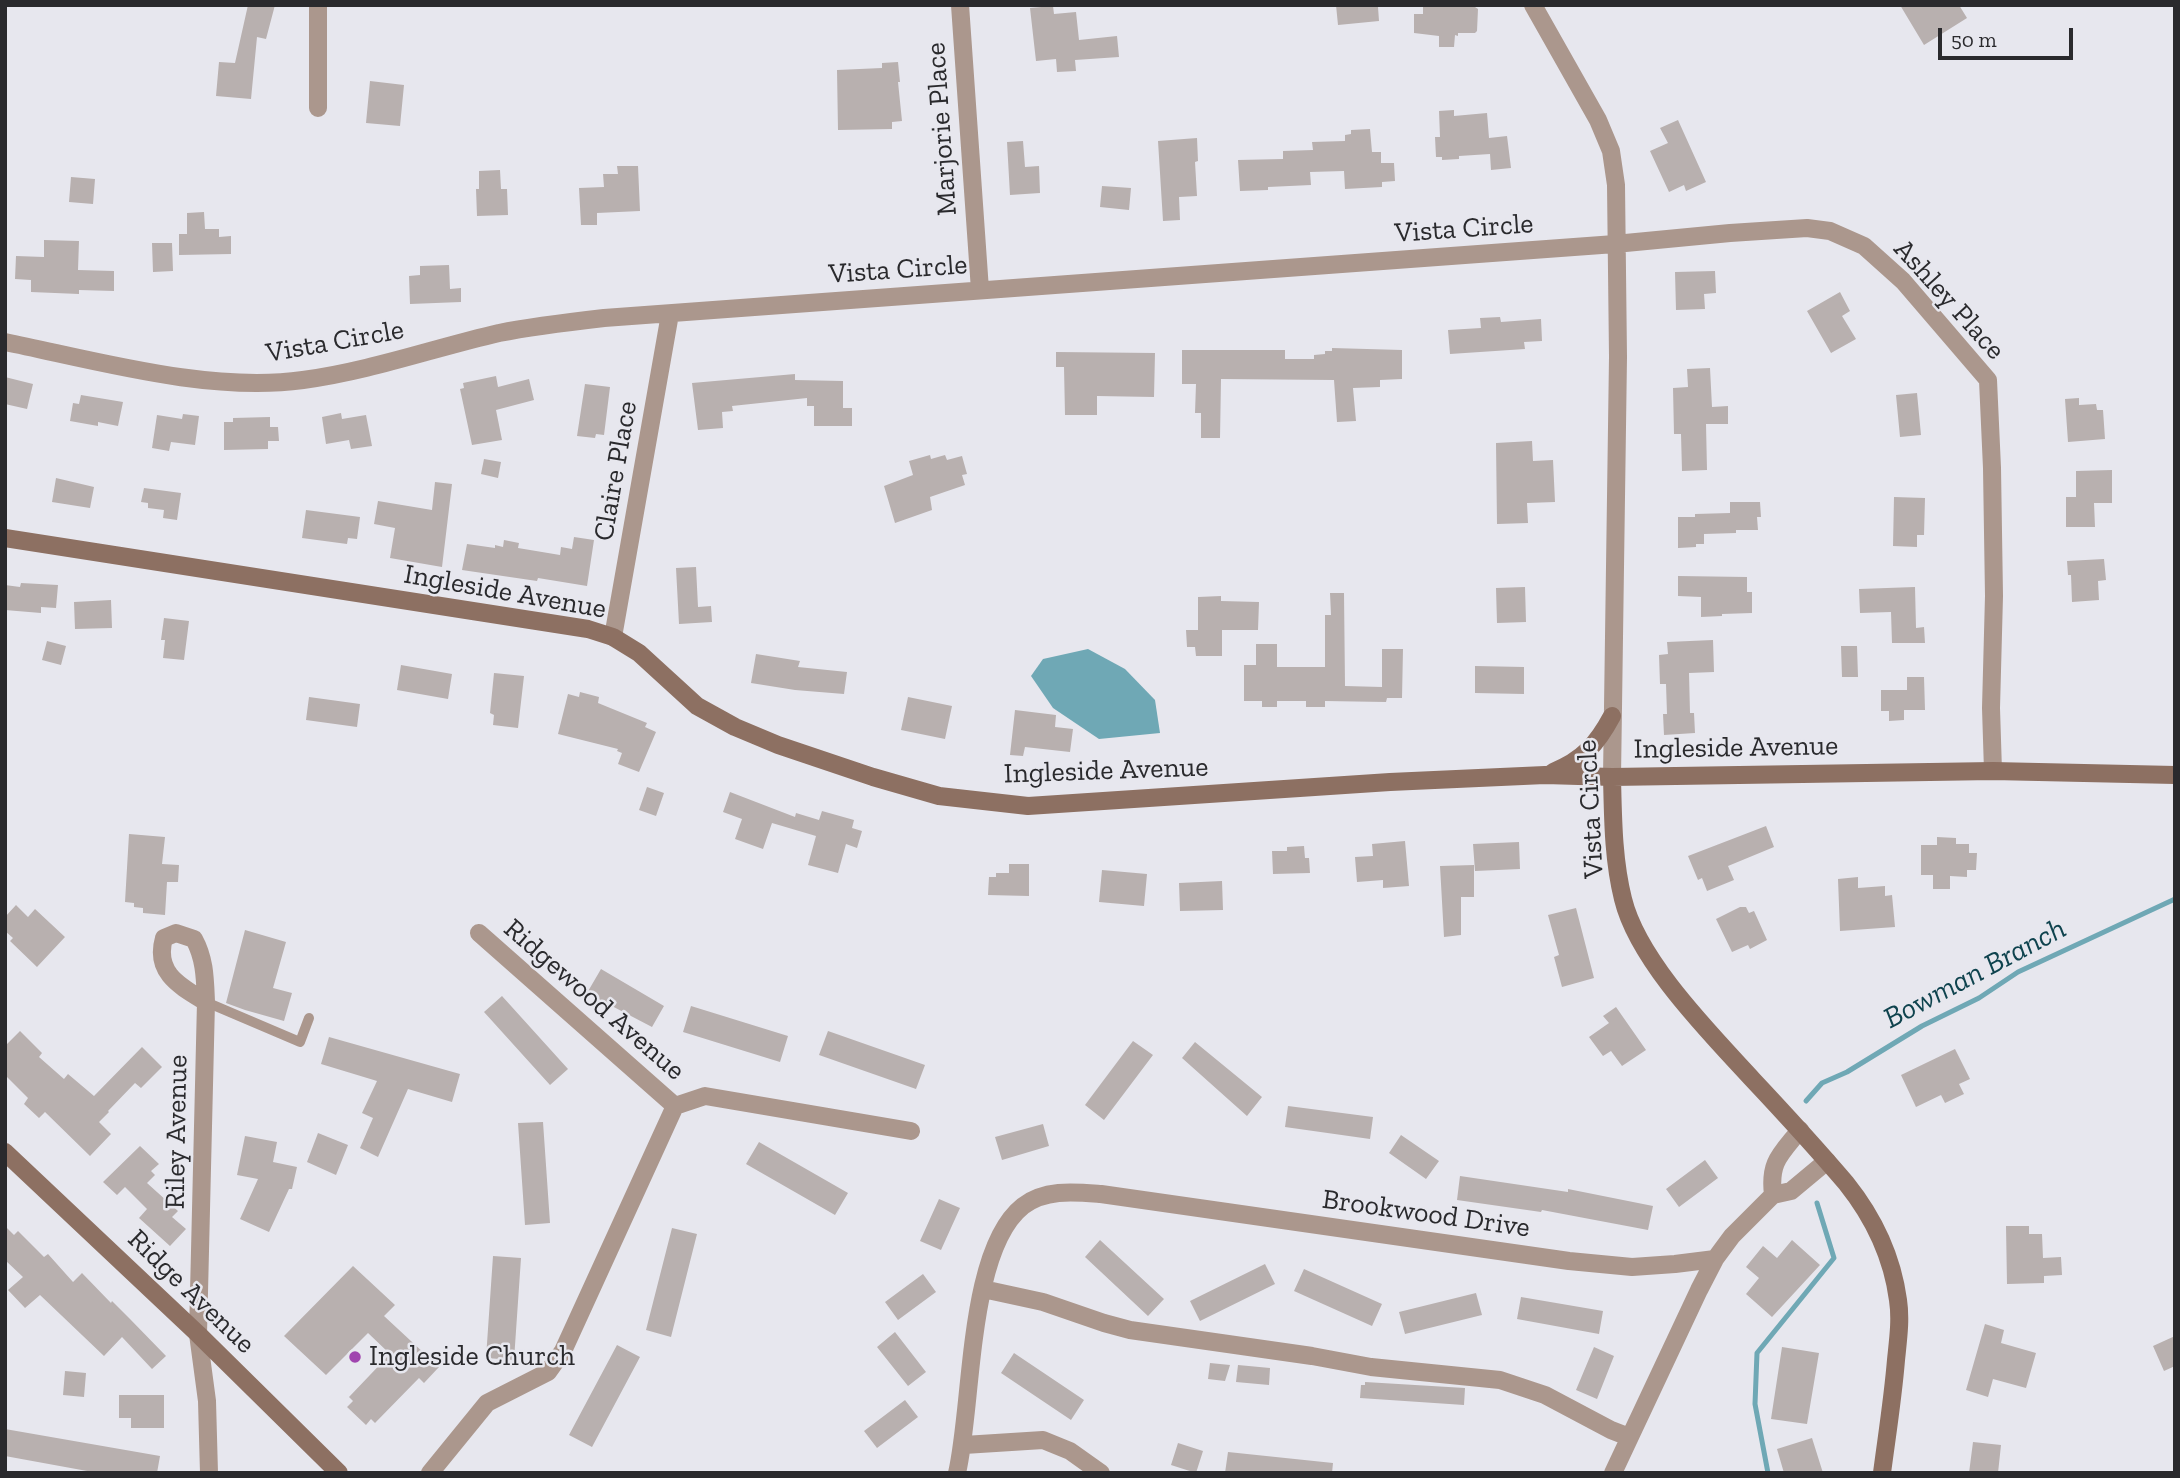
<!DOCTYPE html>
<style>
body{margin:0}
#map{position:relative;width:2180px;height:1478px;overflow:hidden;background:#e7e7ee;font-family:"Zilla Slab",serif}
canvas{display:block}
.frame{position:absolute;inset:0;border:7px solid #2a2a2d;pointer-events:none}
.scale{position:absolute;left:1938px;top:28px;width:135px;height:32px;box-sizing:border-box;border:4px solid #2a2a2d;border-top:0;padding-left:9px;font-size:21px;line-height:24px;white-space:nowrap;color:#2a2a2d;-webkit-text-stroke:5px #e7e7ee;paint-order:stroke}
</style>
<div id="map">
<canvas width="2180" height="1478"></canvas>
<div class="frame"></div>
<div class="scale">50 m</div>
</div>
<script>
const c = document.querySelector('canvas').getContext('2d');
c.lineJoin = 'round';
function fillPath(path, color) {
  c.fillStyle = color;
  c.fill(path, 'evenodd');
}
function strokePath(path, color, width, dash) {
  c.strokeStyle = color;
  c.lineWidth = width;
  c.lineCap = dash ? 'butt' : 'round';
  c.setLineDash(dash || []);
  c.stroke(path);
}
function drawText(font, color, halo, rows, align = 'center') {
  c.font = font + ' "Zilla Slab",serif';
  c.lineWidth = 5;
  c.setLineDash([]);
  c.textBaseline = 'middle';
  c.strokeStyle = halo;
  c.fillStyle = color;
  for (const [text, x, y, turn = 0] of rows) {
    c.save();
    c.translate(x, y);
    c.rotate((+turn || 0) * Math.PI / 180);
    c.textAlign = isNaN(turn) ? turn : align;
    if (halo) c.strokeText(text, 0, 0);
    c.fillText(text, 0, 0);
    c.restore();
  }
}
fillPath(new Path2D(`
 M1088,649L1125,669L1155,700L1160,733L1099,739L1053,708L1031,676L1043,659Z`), '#6fa8b5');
strokePath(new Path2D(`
 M1806,1101L1822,1083L1847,1072L1922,1026L1979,998L2018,972L2175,899
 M1768,1473L1755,1404L1757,1353L1834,1258L1817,1203`), '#6fa8b5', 5);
fillPath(new Path2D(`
 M248,5H275L266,39L257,37L251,99L216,96L219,62L235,63Z
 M1336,5L1378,7L1379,21L1338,25Z
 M1423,5L1475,7L1478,9L1477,31L1475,33H1458V36L1455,35L1454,47H1439V36L1414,33V14H1423Z
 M1900,5H1959L1967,18L1924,45Z
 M1053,6L1054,14L1076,12L1079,40L1117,36L1119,57L1075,60L1076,71L1057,72L1056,59L1036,61L1030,8Z
 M898,62L900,82H898L902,121L892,122V129L838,130L837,70L882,68V63Z
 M370,81L404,85L400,126L366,123Z
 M1454,110V116L1487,113L1489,138L1507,136L1511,168L1491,170L1490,154L1459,156V159L1442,160V157H1436L1435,137H1440L1439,111Z
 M1678,120L1706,182L1686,191L1684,185L1669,192L1650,151L1668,143L1660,128Z
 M1370,129L1372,152H1381V163H1394L1395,181L1382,182V187L1345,189L1344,171L1310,172L1311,185L1268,187V190L1240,191L1238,160L1283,159V151L1313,150L1312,142L1345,141V135L1351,134V130Z
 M1197,138L1198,161L1195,162L1197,196L1179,197L1180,220L1163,221L1158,141Z
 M1023,141L1025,167L1039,166L1040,193L1010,195L1007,142Z
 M617,166H638L640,211L597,213V225H581L579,188L604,187L603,174H618Z
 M500,170L501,189H507L508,215L477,216L476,189H479V171Z
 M71,177L95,179L93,204L69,202Z
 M1102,186L1131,188L1129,210L1100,207Z
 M204,212L205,229H219V237L231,236V254L179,255V234H187V213Z
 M44,240L79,241L78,270L114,271V291L79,290V294L31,292V280L15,279L16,256L44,257Z
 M152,243H172L173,271L153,272Z
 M449,265L450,289L461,288V302L410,304L409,276L420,275V266Z
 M1715,271L1716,293L1704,294L1705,309L1676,310L1675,272Z
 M1840,292L1850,311L1842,316L1856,339L1831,353L1807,311Z
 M1500,317L1501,322L1541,319L1542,341L1524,342L1525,349L1450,354L1448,330L1481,328L1480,318Z
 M1332,348L1402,350V379L1380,380V387L1353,388L1356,421L1337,422L1334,380L1221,379L1220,438H1201V413H1195L1196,384H1182V350H1285V359H1314V355L1325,354V351H1332Z
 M1056,352L1155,353L1154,397L1097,396V415H1065L1064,367H1056Z
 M1710,368L1712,407L1728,406V424H1706L1707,470L1682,471L1681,434H1674L1673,388L1688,387L1687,369Z
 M795,374V380L843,381V408H852V426H814V406H807V398L732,406L733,411L722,412L723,428L698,430L692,383Z
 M496,376L498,387L529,379L534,400L496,410L502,440L472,445L460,389L464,388L463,383Z
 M5,377L33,384L27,409L5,404Z
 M585,384L610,387L604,435L596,434L595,438L577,436Z
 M1917,393L1921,435L1900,437L1896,395Z
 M81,395L123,402L118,426L98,422V426L70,421L73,403L79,404Z
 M2079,398V405L2096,404L2097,410H2103L2105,439L2068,442L2065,399Z
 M341,413L342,419L366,415L372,446L351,449L349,440L326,444L322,417Z
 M183,414L199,416L195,445L171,442L169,451L152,448L157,415L182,419Z
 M270,417V427H278L279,441H268V449L224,450V422H233V418Z
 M1532,441L1533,461L1553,460L1555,502L1527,503L1528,523L1497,524L1496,443Z
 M930,455L931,459L945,455L947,460L962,456L967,474L962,475L965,485L930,497L932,510L895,523L884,486L913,475L909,461Z
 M484,459L501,462L498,478L481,474Z
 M2112,470V503H2094L2095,527H2066V497H2076V471Z
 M56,478L94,487L90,508L52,502Z
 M435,482L452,484L442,567L390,558L395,528L374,524L378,501L432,510Z
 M144,488L181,493L177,520L163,518L164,510L148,508V503L141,502Z
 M1894,497L1925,498L1924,535H1917V547L1893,546Z
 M1730,502H1760L1761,517H1757L1758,530H1736V533L1704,534V544H1696V547L1678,548V517H1695V514L1730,513Z
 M306,510L360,517L357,539L348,538L347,544L302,538Z
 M574,537L594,540L587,586L538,578L537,581L462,570L467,544L495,548V545L503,547L504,540L519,543L518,548L560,555L561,547L572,549Z
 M2104,559L2106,580L2098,581L2099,600L2072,602L2071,575H2068L2067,561Z
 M696,567L698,607L711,606L712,622L679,624L676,568Z
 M1678,576L1747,577V592H1752V613L1722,614V616L1701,617V597L1678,596Z
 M21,583L58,585L56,608L41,607V613L5,610V585L20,587Z
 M1525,587L1526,622L1497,623L1496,588Z
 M1915,587L1916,628L1924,627L1925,643H1892L1891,612L1860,613L1859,589Z
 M1330,593H1344L1345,686L1382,687V649H1403L1402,698H1387L1386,702L1325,701V707H1306V701H1277V707H1262V701H1244V665H1256V644H1277V667H1325V615H1331Z
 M1221,596V601L1259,602L1258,630H1222V656H1196L1195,647H1187L1186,630H1198V597Z
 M111,600L112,628L75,629L74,602Z
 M164,618L189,621L184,660L163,658L165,640H161Z
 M1713,640L1714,672L1689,673L1690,713H1694L1695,733L1664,735L1663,714H1667L1666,684H1660L1659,655L1668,654L1667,642Z
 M47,641L66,646L61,665L42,660Z
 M1841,646H1857L1858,677H1842Z
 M756,654L800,661L798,667L847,672L844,694L795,690L751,683Z
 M401,665L452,674L448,699L397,690Z
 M1475,666L1524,667V694L1475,693Z
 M494,673L524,676L518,728L493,725L494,715L490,713Z
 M1907,677H1924L1925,710H1904V720L1889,721V711H1881V690H1907Z
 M580,692L599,697L598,703L647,723L645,727L656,732L639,772L618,764L622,753L617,751L618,749L558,734L568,694L579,697Z
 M309,697L360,704L357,727L306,720Z
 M908,697L952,706L945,739L901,730Z
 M1015,710L1056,715L1055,727L1073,729L1070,752L1025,747L1023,756L1010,755Z
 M647,787L664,793L656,816L639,810Z
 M730,792L795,817L796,813L819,820L822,811L854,820L852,828L862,831L857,848L846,844L838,873L808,865L816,836L772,823L763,849L735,839L742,819L723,812Z
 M1766,826L1774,847L1728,866L1734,880L1707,891L1702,878L1698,880L1688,856Z
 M129,834L165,837L162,864L179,865L178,882H167L165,915L143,913V908L134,907V903L125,902Z
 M1937,837L1956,838V844H1969V853H1977L1976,870H1967V877L1950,876V889H1933V875H1921V845H1937Z
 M1405,841L1409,886L1383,888V880L1357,882L1355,857L1373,856L1372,844Z
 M1519,842L1520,869L1475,871L1473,844Z
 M1304,846L1305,858H1309L1310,873L1273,874L1272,851H1287V847Z
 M1009,864H1029V896L988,895L989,877H996V873H1009Z
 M1474,865V897H1461V935L1444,937L1440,866Z
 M1102,870L1147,874L1144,906L1099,902Z
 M1858,877V888L1885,886V896L1892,895L1895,927L1840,931L1838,879Z
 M1222,881L1223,910L1180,911L1179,883Z
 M16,905L28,917L35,909L65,937L37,967L10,941L13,938L5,931V917Z
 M1740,907H1746L1749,913L1754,911L1767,940L1750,949L1748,945L1732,952L1716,919Z
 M1576,908L1594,978L1562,987L1554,957L1559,955L1548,915Z
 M245,930L286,942L273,988L292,993L284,1021L245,1010L226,1003Z
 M601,969L664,1006L652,1027L587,993Z
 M502,996L568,1069L550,1085L484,1012Z
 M691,1006L788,1036L780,1062L683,1032Z
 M1616,1007L1646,1050L1622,1066L1611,1051L1603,1056L1589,1037L1609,1023L1603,1016Z
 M20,1031L42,1053L39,1057L64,1079L68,1074L94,1096L142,1047L162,1067L141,1088L135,1083L108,1111L109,1112L99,1122L111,1134L90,1156L45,1112L39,1118L24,1104L28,1098L5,1075V1046Z
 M828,1031L925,1065L916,1089L819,1055Z
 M329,1037L460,1074L452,1102L408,1089L378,1157L360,1148L373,1118L362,1113L377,1081L321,1064Z
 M1133,1041L1153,1055L1104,1120L1085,1105Z
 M1195,1042L1262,1097L1247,1116L1182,1058Z
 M1955,1049L1970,1079L1959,1084L1964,1094L1945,1103L1941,1095L1916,1107L1901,1075Z
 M1288,1106L1373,1117L1370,1139L1285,1127Z
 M543,1122L550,1223L525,1225L518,1123Z
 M1043,1124L1049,1146L1002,1160L995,1137Z
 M318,1133L348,1145L336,1175L307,1162Z
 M1401,1135L1439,1161L1426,1179L1389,1153Z
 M245,1136L277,1142L273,1162L297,1167L292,1189H289L269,1232L240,1219L258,1179L237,1175Z
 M759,1142L848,1193L835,1215L746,1164Z
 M140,1146L159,1164L151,1171L155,1175L147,1183L178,1211L172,1217L186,1229L170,1246L139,1218L147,1209L125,1187L117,1195L103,1182Z
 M1705,1160L1718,1178L1679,1207L1666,1189Z
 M1460,1176L1568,1192V1189L1653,1206L1648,1230L1542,1210L1541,1212L1457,1200Z
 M939,1199L960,1208L941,1250L920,1241Z
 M5,1226L14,1235L18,1231L44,1257L48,1254L73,1282L82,1273L111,1303L112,1301L130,1319L166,1356L152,1369L122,1337L104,1356L40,1295L25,1308L8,1290L23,1277L5,1260Z
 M2006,1226H2029V1234H2042L2043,1258L2061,1257L2062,1275L2044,1276V1283L2007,1284Z
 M672,1228L697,1234L671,1337L646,1330Z
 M1100,1240L1164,1299L1148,1316L1085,1257Z
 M1792,1240L1820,1265L1772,1317L1746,1294L1759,1278L1746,1267L1763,1246L1777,1258Z
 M493,1256L521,1258L514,1360L486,1358Z
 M1265,1264L1275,1284L1200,1321L1190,1301Z
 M353,1266L395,1305L384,1316L439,1367L424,1383L419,1378L375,1423L371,1419L366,1425L347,1407L353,1401L349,1397L390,1354L368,1333L326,1375L284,1336Z
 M1304,1269L1382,1304L1372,1326L1294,1291Z
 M923,1274L936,1292L898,1320L885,1302Z
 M1476,1293L1482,1315L1405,1334L1399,1312Z
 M1521,1297L1603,1311L1599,1334L1517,1319Z
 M1985,1324L2004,1330L2001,1343L2036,1353L2026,1388L1993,1379L1988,1397L1966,1390Z
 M895,1332L926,1372L908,1386L877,1347Z
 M2175,1336V1366L2164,1371L2153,1346Z
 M617,1345L640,1357L592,1447L569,1435Z
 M1594,1347L1614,1356L1597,1399L1576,1390Z
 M1782,1347L1819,1353L1807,1424L1771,1419Z
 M1014,1353L1084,1400L1071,1420L1001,1373Z
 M1210,1363L1230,1365L1225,1381L1208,1379Z
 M1238,1365L1270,1368L1269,1385L1236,1382Z
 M65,1371L86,1373L84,1397L63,1395Z
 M1365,1382L1465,1388L1464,1405L1360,1398L1361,1385H1365Z
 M119,1395H164V1428H131V1418H119Z
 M905,1400L918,1417L877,1448L864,1431Z
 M5,1429L160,1456L157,1473H98L5,1456Z
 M1812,1438L1823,1473H1784L1777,1449Z
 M1973,1442L2001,1445L1998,1473H1969Z
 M1178,1443L1203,1451L1196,1473L1171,1465Z
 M1228,1452L1333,1463L1332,1473H1225Z`), '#b8b0af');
strokePath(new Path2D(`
 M206,1002L300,1042L309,1018`), '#ab978d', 10);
strokePath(new Path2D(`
 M960,5L980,290
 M1533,5L1598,120L1611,151L1616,185L1618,357L1612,777
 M318,108V5
 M5,342C98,361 210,393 303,380C370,371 434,348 499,333C534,326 569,322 604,318L1615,244L1730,233L1807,228L1830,231L1864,246L1903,281L1988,380L1992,468L1994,596L1991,708L1993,771
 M613,637L670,314
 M479,933L675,1106L705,1096L911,1131
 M206,1002C180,986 154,973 164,938L176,933L194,939C205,959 205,979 206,1002L198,1334L207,1401L209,1473
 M1773,1195C1769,1162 1780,1155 1800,1130
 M983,1289L1043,1302L1104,1323L1130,1330L1312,1356L1371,1367L1500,1380L1545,1395L1611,1430L1629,1437
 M964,1445L1043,1440L1070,1451L1101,1473
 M430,1473L487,1403L548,1372L563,1351L675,1106
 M957,1473C973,1405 967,1250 1023,1206C1045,1189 1074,1192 1101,1194L1569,1261L1632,1267L1675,1264L1715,1259L1732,1236L1773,1195L1791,1191L1827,1161
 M1613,1473L1699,1290L1715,1259`), '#ab978d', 18);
strokePath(new Path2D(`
 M5,538L588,629L613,637L639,653L697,706L735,727L778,745L873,777L939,796L1028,806L1390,782L1545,775L1612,777L1993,771L2175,775
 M1553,772C1583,760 1597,744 1612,716
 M1612,777C1613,817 1613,859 1623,899C1638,961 1710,1033 1753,1080C1785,1114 1816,1148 1846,1183C1874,1218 1892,1255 1898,1300C1901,1320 1898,1340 1896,1360C1893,1397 1887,1435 1882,1473
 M5,1152L198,1334L339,1473`), '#8d7062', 18);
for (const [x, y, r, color] of [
 [355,1357,7,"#a044af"]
]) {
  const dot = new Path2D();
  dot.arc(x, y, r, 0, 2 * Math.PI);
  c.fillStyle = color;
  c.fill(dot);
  strokePath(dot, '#e7e7ee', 2.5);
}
drawText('28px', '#2a2a2d', '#e7e7ee', [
 ["Marjorie Place",942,129,-94],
 ["Vista Circle",1464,229,-4],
 ["Vista Circle",898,270,-4],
 ["Ashley Place",1949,300,48],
 ["Vista Circle",335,342,-10],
 ["Claire Place",616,471,-80],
 ["Ingleside Avenue",505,592,10],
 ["Ingleside Avenue",1736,748,-1],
 ["Ingleside Avenue",1106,771,-2],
 ["Vista Circle",1591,809,-93],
 ["Ridgewood Avenue",594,1000,41],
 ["Riley Avenue",177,1132,-89],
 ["Brookwood Drive",1426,1214,8],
 ["Ridge Avenue",191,1292,44]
]);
drawText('28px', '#2a2a2d', '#e7e7ee', [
 ["Ingleside Church",369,1357]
], 'left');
drawText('italic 30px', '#0f434e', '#e7e7ee', [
 ["Bowman Branch",1975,974,-28]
]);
</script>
